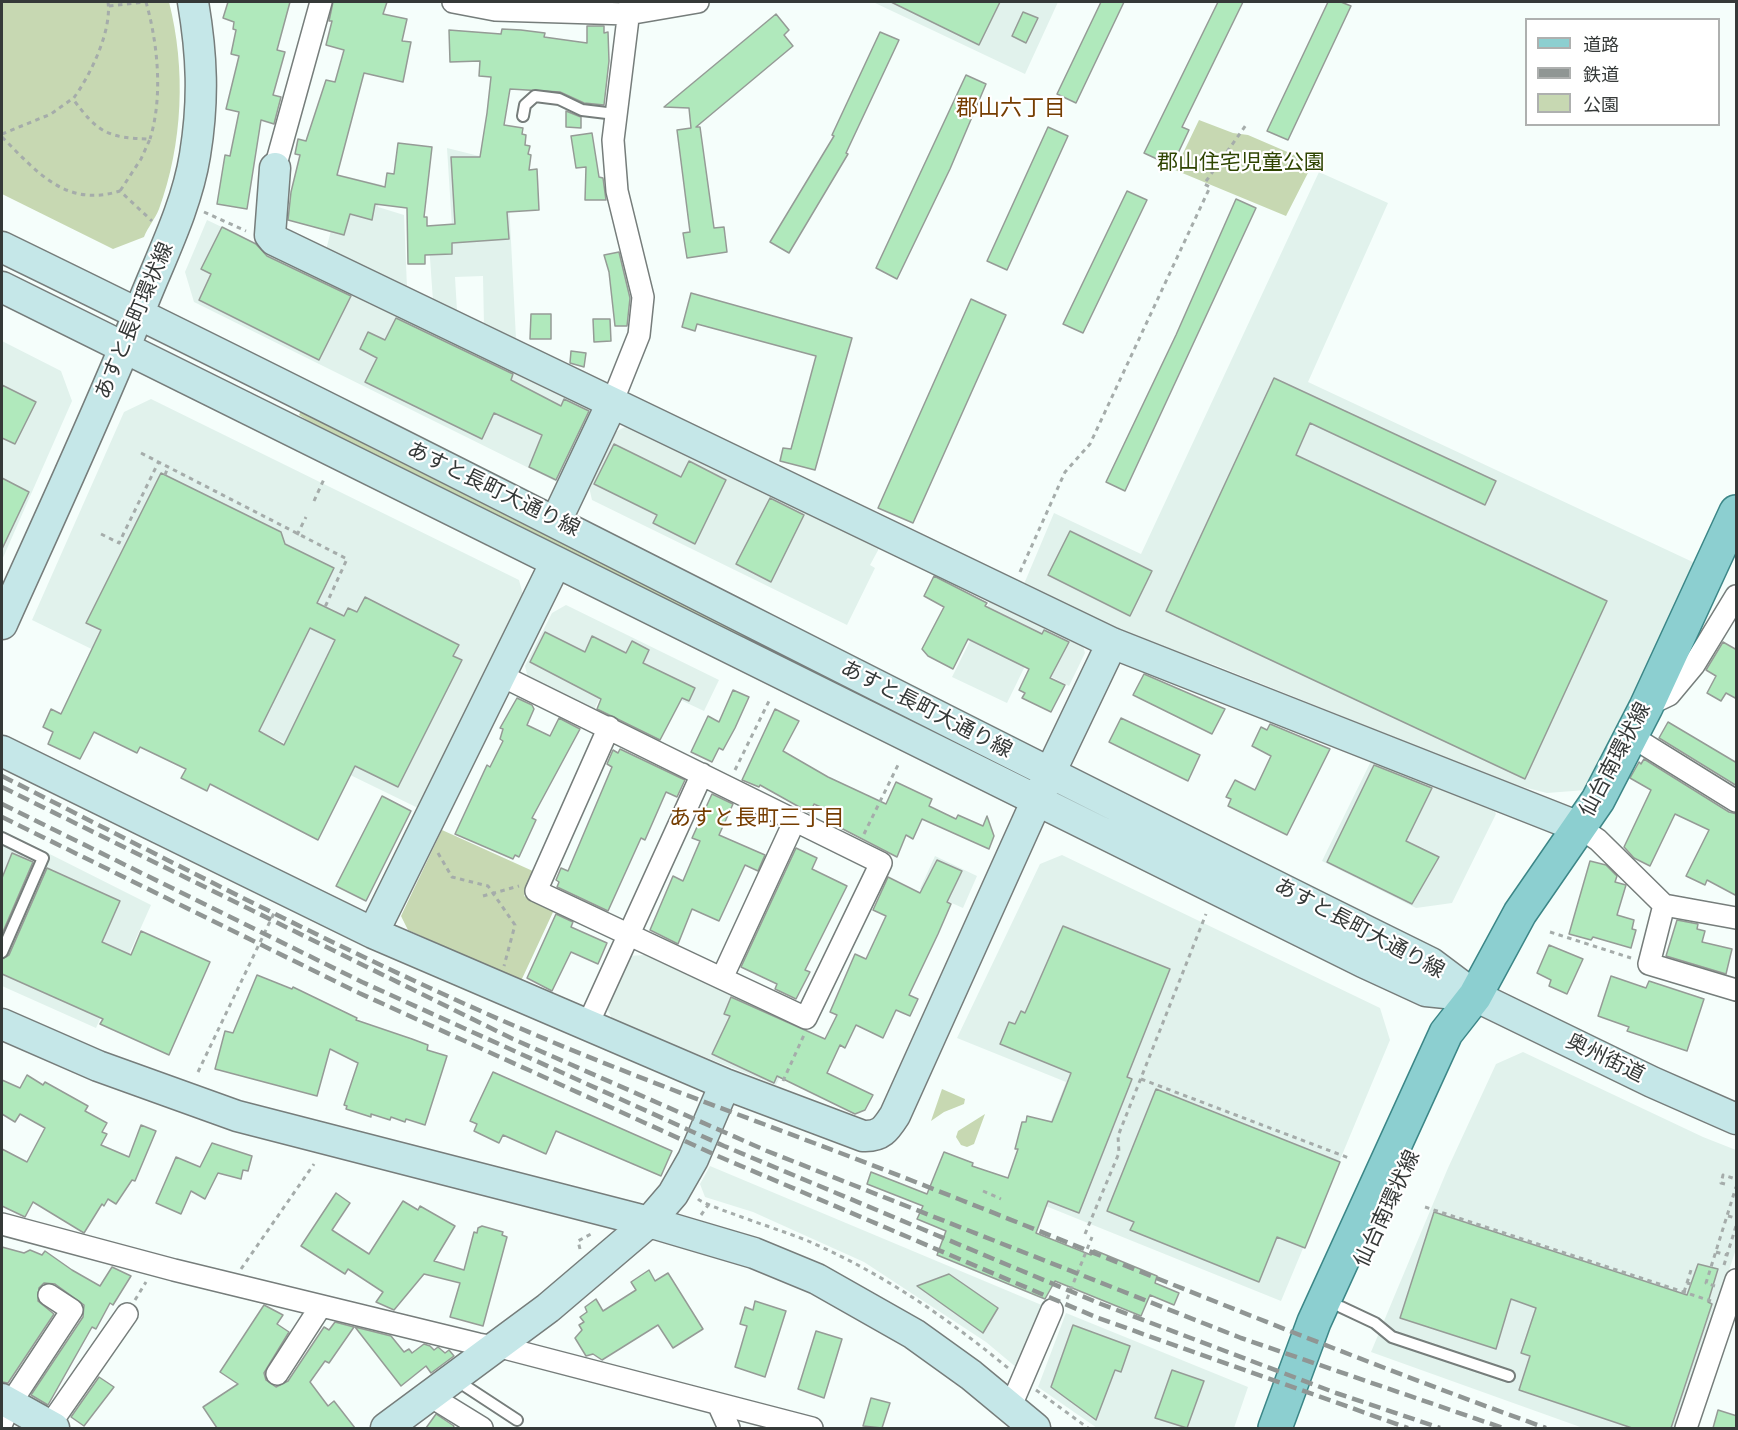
<!DOCTYPE html>
<meta charset="utf-8">
<style>
body{margin:0}
#map{position:relative;width:1738px;height:1430px;overflow:hidden;background:#f5fefb;font-family:"DejaVu Sans","Noto Sans JP",sans-serif}
canvas{display:block}
.frame{position:absolute;inset:0;border:3px solid #353938;pointer-events:none}
.legend{position:absolute;left:1525px;top:18px;width:195px;height:108px;box-sizing:border-box;background:#fff;border:2px solid #aeb0af;margin:0;padding:8px 10px;list-style:none;font-size:18px;color:#353938}
.legend li{display:flex;align-items:center;gap:12px;height:30px}
.legend b{width:30px;border:2px solid #aeb0af}
</style>
<div id="map">
<canvas width="1738" height="1430"></canvas>
<div class="frame"></div>
<ul class="legend">
<li><b style="height:8px;background:#8ccfd0"></b>道路</li>
<li><b style="height:8px;background:#909694"></b>鉄道</li>
<li><b style="height:16px;background:#c7d8b2"></b>公園</li>
</ul>
</div>
<script>
const c = document.querySelector('canvas').getContext('2d');
c.lineJoin = 'round';
function fillPath(path, color) {
  c.fillStyle = color;
  c.fill(path, 'evenodd');
}
function strokePath(path, color, width, dash) {
  c.strokeStyle = color;
  c.lineWidth = width;
  c.lineCap = dash ? 'butt' : 'round';
  c.setLineDash(dash || []);
  c.stroke(path);
}
function drawText(font, color, halo, rows, align = 'center') {
  c.font = font + ' "DejaVu Sans","Noto Sans JP",sans-serif';
  c.lineWidth = 4.5;
  c.setLineDash([]);
  c.textBaseline = 'middle';
  c.strokeStyle = halo;
  c.fillStyle = color;
  for (const [text, x, y, turn = 0] of rows) {
    c.save();
    c.translate(x, y);
    c.rotate((+turn || 0) * Math.PI / 180);
    c.textAlign = isNaN(turn) ? turn : align;
    if (halo) c.strokeText(text, 0, 0);
    c.fillText(text, 0, 0);
    c.restore();
  }
}
fillPath(new Path2D(`
 M873,2H1058L1025,74Z
 M447,148L507,163L516,339L484,325L483,276L455,277L457,311L433,301L429,244L453,243Z
 M1319,172L1388,203L1308,382L1697,564L1586,790L1547,793L1511,784L1215,665L1133,637L1024,584L1054,513L1141,554Z
 M345,176L382,185L378,207L404,215L407,288L326,250Z
 M207,220L595,404L568,478L557,482L194,302L185,272Z
 M2,341L61,371L72,401L2,560Z
 M151,399L519,580L523,595L418,808L32,620L124,412Z
 M629,425L882,543L870,565L875,568L847,625L592,500L589,487L615,432Z
 M992,597L1082,642L1085,653L1069,686L1026,664L1007,703L952,677Z
 M566,605L719,680L704,711L655,688L619,659L594,710L528,678L525,666L552,613Z
 M1374,755L1491,804L1496,814L1452,903L1416,908L1322,861Z
 M2,830L151,905L96,1028L2,986Z
 M1062,855L1380,1008L1390,1040L1281,1301L1021,1196L1066,1082L957,1038L1040,864Z
 M935,856L977,876L963,908L920,889Z
 M645,955L803,1027L776,1085L613,1021L606,1006L628,956Z
 M1523,1052L1703,1137L1736,1150V1249L1677,1428H1583L1371,1352L1448,1168L1496,1064Z
 M710,1166L1044,1306L1017,1368L986,1342L864,1262L753,1212L705,1197L700,1184Z
 M1066,1313L1248,1387L1234,1428H1097L1038,1387Z`), '#e1f2ec');
fillPath(new Path2D(`
 M2,2H169C186,68 183,144 159,209C155,219 148,227 144,237L113,249L2,194Z
 M1199,120L1233,133L1248,135L1313,163L1286,216L1175,170Z
 M301,411L892,709L890,713L329,434L299,415Z
 M442,830L535,872L524,896L554,910L521,981L408,930L401,916Z
 M942,1089L965,1099L964,1104L944,1112L931,1121Z
 M985,1114L974,1144L967,1147L961,1145L956,1137L958,1131Z`), '#c7d8b2');
const building = new Path2D(`
 M228,2H290L277,50L285,52L273,95L281,97L274,124L261,120L247,209L217,204L225,155L230,156L239,112L226,109L239,56L231,54L236,30L233,29L234,22L223,18Z
 M333,2H387L383,14L407,19L402,41L411,42L403,82L364,73L337,175L385,187L387,173L394,174L398,143L432,147L424,217H427V226L455,224L451,157H480L487,113L491,77L479,76L480,61L450,62L449,30L501,34L502,29L521,30L545,33L544,37L587,43V26H604V33L608,32L609,61L604,105L584,103L560,92L510,89L504,125L523,128L522,134L526,135L525,145L530,146L528,154L531,155L529,170L537,169L539,210L507,212L509,239L452,243V254L425,255V264H408L407,208L375,204L372,220L350,214L344,235L288,220L291,192L300,155L295,154L298,139L306,141L326,80L335,82L344,50L326,45L332,21H329Z
 M891,2H1000L979,45Z
 M1101,2H1124L1076,103L1057,94Z
 M1218,2H1243L1182,127L1189,130L1172,166L1144,153Z
 M1328,2H1341L1351,6L1288,140L1267,131Z
 M1023,12L1038,18L1026,43L1012,36Z
 M776,14L789,30L784,35L793,46L696,127H700L714,228L724,227L727,252L687,258L683,233L690,232L677,130L691,128L689,108L664,107Z
 M880,32L899,40L846,153L848,154L789,253L770,242L834,136L832,135Z
 M966,75L986,84L950,169L897,279L876,268Z
 M566,111L581,117V128L566,127Z
 M1048,127L1068,136L1007,270L987,261Z
 M592,133L599,177L603,178L606,200H585L586,167L576,168L571,136Z
 M1127,191L1147,200L1083,333L1063,324Z
 M1236,199L1256,208L1125,491L1106,482L1176,335Z
 M222,227L256,244L267,256L351,296L319,360L199,300L211,274L201,269Z
 M619,252L630,298L627,326H615L609,272L604,255Z
 M691,293L852,338L815,470L780,461L783,448L791,449L816,356L697,324L695,331L682,327Z
 M971,299L1006,315L913,523L878,508Z
 M531,314H551V339H530Z
 M396,318L513,374L511,380L561,406L564,399L589,411L556,480L529,467L542,435L494,413L482,439L365,382L377,358L360,349L368,332L385,340Z
 M593,319H610L611,341L594,342Z
 M571,351L586,353L584,367L570,363Z
 M1274,378L1496,481L1485,505L1310,423L1296,455L1607,601L1525,779L1166,611Z
 M2,385L36,402L15,444L2,438Z
 M614,444L681,477L689,461L726,480L695,544L653,523L657,515L594,484Z
 M161,473L281,532L285,544L334,568L317,603L344,616L348,608L357,612L365,597L459,645L453,656L462,660L398,787L355,766L318,840L210,784L207,791L181,778L186,769L140,747L137,753L94,732L80,759L48,744L53,732L43,727L51,709L61,714L101,630L86,623ZM310,628L335,640L284,745L259,731Z
 M2,478L29,492L2,549Z
 M770,498L804,515L771,582L736,564Z
 M1070,531L1152,571L1130,616L1048,575Z
 M934,576L987,603L985,606L1042,634L1044,630L1069,642L1050,678L1065,685L1051,712L1022,698L1025,693L1019,690L1029,669L968,639L953,669L928,656L922,649L944,607L924,596Z
 M545,632L585,652L592,636L626,653L632,641L649,650L643,663L695,688L689,701L682,698L660,740L597,709L601,699L530,662Z
 M1723,642L1737,650V699L1726,693L1721,701L1707,693L1716,676L1706,670Z
 M1144,674L1225,709L1212,734L1133,695Z
 M733,690L749,697L735,728L723,750L719,748L712,762L691,752L708,716L719,722Z
 M517,698L532,705L534,709L527,725L550,736L559,718L580,729L532,818L536,820L519,857L515,855L513,859L455,834L487,765L490,767L503,741L500,739L503,729L500,728Z
 M775,709L799,721L783,751L828,777L886,804L896,782L932,799L929,806L956,819L958,815L983,826L987,816L994,836L989,849L922,819L913,839L906,835L897,857L835,825L840,816L814,804L810,813L760,785L759,787L742,780Z
 M1121,718L1200,755L1188,781L1109,742Z
 M1668,722L1737,763V786L1659,738Z
 M1270,724L1330,749L1287,835L1228,806L1231,799L1226,797L1235,780L1255,790L1271,756L1252,746L1261,727L1267,730Z
 M620,749L685,780L677,797L666,792L645,840L641,838L608,911L557,887L559,882L556,880L561,868L568,871L612,767L607,764L613,750L618,753Z
 M1644,759L1729,812L1737,814V896L1707,880L1705,885L1686,876L1709,830L1675,814L1650,866L1634,858L1624,847L1651,790L1630,778L1639,762L1641,764Z
 M1374,765L1432,788L1406,841L1439,857L1412,904L1327,862Z
 M712,794L733,804L719,835L765,855L758,871L745,865L719,921L692,909L678,944L650,930L673,876L683,881L700,841L692,838Z
 M382,796L411,811L366,901L336,886Z
 M796,848L817,858L812,869L847,886L805,970L810,972L796,999L775,989L777,984L741,967Z
 M12,853L33,862L2,934V878Z
 M937,860L962,871L947,902L951,904L938,934L909,995L918,999L910,1016L896,1010L883,1038L856,1025L845,1048L840,1045L827,1073L873,1095L865,1110L855,1114L777,1076L774,1083L712,1054L730,1016L724,1014L731,997L825,1039L837,1015L830,1012L855,954L866,959L886,916L873,910L888,877L920,893Z
 M1590,861L1606,865L1617,876L1615,882L1626,885L1617,915L1634,920L1632,929L1636,930L1631,948L1593,937L1591,940L1569,934Z
 M47,868L120,901L102,942L131,955L141,931L210,962L169,1055L100,1024L103,1019L2,974V959L9,955Z
 M556,914L573,922L571,927L607,943L598,964L571,952L552,991L527,978Z
 M1677,920L1698,924L1697,929L1705,931L1702,942L1732,949L1726,974L1666,956Z
 M1063,926L1170,969L1127,1077L1132,1079L1079,1213L1048,1201L1036,1233L1091,1255L1094,1250L1157,1276L1155,1283L1179,1293L1174,1305L1150,1295L1141,1316L1055,1281L1045,1299L937,1255L946,1231L917,1219L923,1206L867,1184L871,1172L927,1194L944,1152L973,1163L972,1166L1008,1178L1018,1149H1015L1022,1122H1026L1027,1116L1052,1122L1071,1073L1000,1044L1009,1022L1015,1024L1021,1011L1025,1013Z
 M1549,945L1583,959L1567,994L1549,986L1551,980L1537,973Z
 M257,975L292,989L293,987L357,1018L356,1020L412,1039L428,1045L427,1050L447,1056L425,1125L406,1119L405,1122L391,1117L390,1120L371,1114V1117L346,1109L347,1106L344,1105L358,1063L330,1049L317,1096L215,1069L225,1031L233,1033Z
 M1611,976L1646,988L1649,981L1704,999L1687,1051L1627,1031L1629,1027L1598,1016Z
 M493,1072L672,1151L661,1176L556,1131L546,1154L503,1135L499,1143L474,1131L477,1124L470,1121Z
 M27,1075L43,1085L45,1082L88,1106L85,1111L107,1123L102,1132L107,1134L101,1145L129,1157L141,1125L156,1131L135,1181L132,1180L116,1204L108,1199L104,1206L102,1204L84,1233L33,1202L25,1217L2,1206V1149L27,1162L45,1128L20,1114L15,1122L2,1114V1080L20,1088Z
 M1156,1089L1340,1162L1305,1248L1277,1237L1259,1282L1130,1230L1134,1222L1107,1211Z
 M212,1143L252,1156L248,1171L243,1170L241,1179L218,1173L205,1199L191,1191L181,1214L156,1203L176,1157L200,1167Z
 M336,1193L350,1203L332,1230L369,1254L403,1201L418,1210L420,1206L455,1226L434,1261L464,1270L474,1232L477,1233L478,1228L482,1226L503,1232L502,1235L507,1237L483,1326L450,1317L460,1283L424,1274L394,1310L376,1302L383,1292L348,1269L345,1274L301,1246Z
 M1434,1212L1687,1295L1698,1264L1718,1269L1708,1302L1712,1304L1671,1428H1632L1519,1390L1530,1356L1521,1353L1536,1308L1511,1299L1496,1349L1400,1318Z
 M2,1247L24,1253L30,1250L42,1255L45,1251L72,1270L100,1286L112,1267L131,1276L113,1305L110,1303L96,1329L92,1327L48,1405L31,1395L83,1317L84,1305L55,1284L44,1283L39,1288L38,1301L54,1314L8,1383L2,1382Z
 M649,1270L655,1281L668,1273L703,1329L673,1348L658,1325L602,1360L593,1354L586,1356L575,1338L582,1330L579,1325L584,1322L580,1317L587,1312L585,1307L596,1299L603,1311L636,1290L631,1282Z
 M949,1274L998,1308L983,1333L917,1286Z
 M755,1301L786,1311L765,1377L735,1367L747,1326L740,1324L745,1307L753,1310Z
 M264,1305L283,1315L277,1324L289,1332L264,1373L266,1380L276,1387L288,1381L324,1327L329,1330L335,1322L354,1327L329,1363L325,1361L310,1382L328,1406L334,1401L355,1428H217L203,1407L238,1384L220,1372Z
 M1073,1325L1130,1346L1121,1372L1115,1370L1096,1420L1051,1387Z
 M355,1327L391,1336L404,1352L409,1349L412,1353L424,1344L430,1346L434,1350L438,1347L445,1353L449,1350L454,1356L431,1373L426,1366L401,1386Z
 M816,1331L842,1339L824,1398L798,1389Z
 M1172,1370L1204,1381L1187,1428L1155,1418Z
 M99,1377L114,1387L84,1426L71,1417Z
 M871,1398L890,1403L882,1428L863,1426Z
 M1718,1410L1737,1416V1428H1713Z
 M436,1414L454,1426L453,1428H426Z`);
fillPath(building, '#b0e9bc');
strokePath(building, '#959b96', 1.5);
const lane = new Path2D(`
 M523,116L525,105L535,96L559,99L582,110L615,114
 M2,838L43,858L2,952
 M1341,1307L1375,1323L1392,1337L1509,1376
 M456,1380L517,1420`);
const street = new Path2D(`
 M453,2L495,10L628,14L698,2
 M275,168L321,2
 M611,405L639,335L643,297L617,191L613,140L630,2
 M500,675L881,863L806,1018L536,891L609,727
 M1646,706L1669,695L1694,665L1736,596
 M1631,736L1736,801
 M1579,827L1598,840L1664,905L1736,918
 M1664,905L1649,964L1736,990
 M722,978L795,820
 M587,1026L702,774
 M2,1224L174,1270L478,1344L508,1349L812,1428
 M277,1374L321,1306
 M430,1396L482,1428
 M719,1406L729,1428
 M1010,1408L1052,1310
 M2,1423L10,1404L72,1310L49,1295
 M49,1426L127,1314
 M1686,1428L1736,1280`);
const secondary = new Path2D(`
 M275,168L270,235L274,240L1112,643L1579,827
 M2,247C481,480 953,728 1431,963L1475,996L1652,1082L1736,1119
 M2,287L1363,962L1426,991L1475,996
 M556,521L611,405
 M2,624C50,517 100,410 144,300C163,253 187,205 195,155C204,100 202,55 193,2
 M2,751L373,933L725,1084L863,1136C881,1137 886,1129 895,1115L1037,800L1112,643
 M373,933L556,562
 M2,1024L98,1066L237,1116L649,1222L754,1253L817,1279L914,1334L971,1375L1035,1428
 M2,1399L54,1428
 M386,1428L548,1308L649,1222L673,1194L693,1159L725,1084`);
const primary = new Path2D(`
 M1275,1428L1314,1322L1446,1033L1475,996L1520,913L1598,800L1646,707L1736,512`);
strokePath(lane, '#767d7b', 14);
strokePath(street, '#767d7b', 24);
strokePath(secondary, '#767d7b', 33);
strokePath(primary, '#3c8687', 36);
strokePath(new Path2D(`
 M108,2C112,31 90,76 73,99C98,133 108,138 150,139L141,159L120,191
 M146,2C158,44 163,97 150,139
 M109,6L146,2
 M2,134L51,114L72,99
 M2,137C37,172 66,208 120,191L152,221
 M204,212L246,231
 M141,453L347,559L325,607
 M165,475L168,467
 M314,501L324,479
 M101,534L119,543L158,463
 M297,535L306,517
 M1020,572L1065,472L1090,444L1210,187L1204,184L1246,125
 M735,770L770,699
 M864,834L899,763
 M438,853L452,877L488,886L515,925L504,966
 M483,896L519,886
 M1550,932L1631,958
 M198,1072L275,911
 M1141,1079L1349,1158
 M783,1081L804,1035
 M1725,1184L1721,1183L1723,1175L1736,1179
 M983,1191L1001,1199
 M698,1199C705,1206 790,1233 808,1241C882,1273 946,1317 1008,1368
 M1425,1207L1711,1301
 M701,1215L709,1204
 M1728,1216L1736,1218
 M1085,1234L1119,1153L1118,1136L1206,914
 M580,1249L578,1241L591,1234
 M1716,1252L1727,1255
 M1724,1265L1736,1226
 M241,1269L314,1164
 M1687,1283L1691,1270
 M1715,1286L1706,1283L1736,1187
 M1684,1292L1687,1283L1691,1284
 M1067,1299L1092,1237
 M135,1300L146,1282
 M1036,1390L1088,1428`), '#a5acaa', 3, [4.5, 4.5]);
strokePath(lane, '#fff', 10);
strokePath(street, '#fff', 21);
strokePath(secondary, '#c5e7e8', 30);
strokePath(primary, '#8ccfd0', 33);
strokePath(new Path2D(`
 M2,776C172,862 342,951 517,1027C649,1084 784,1130 918,1183C1127,1265 1334,1352 1546,1428
 M2,787L513,1039L767,1151L1241,1338L1503,1428
 M2,804L362,982L724,1146L1101,1304L1336,1393L1440,1428
 M2,817L359,993L720,1157L1098,1318L1408,1428`), '#909694', 4.5, [12, 6]);
drawText('21px', '#2e4400', '#fff', [
 ["郡山住宅児童公園",1241,164]
]);
drawText('21px', '#353938', '#fff', [
 ["あすと長町環状線",135,321,-67],
 ["あすと長町大通り線",493,490,26],
 ["あすと長町大通り線",926,710,27],
 ["仙台南環状線",1616,760,-62],
 ["あすと長町大通り線",1359,929,28],
 ["奥州街道",1605,1059,26],
 ["仙台南環状線",1388,1209,-65]
]);
drawText('22px', '#753d01', '#fff', [
 ["郡山六丁目",1011,109],
 ["あすと長町三丁目",757,819]
]);
</script>
